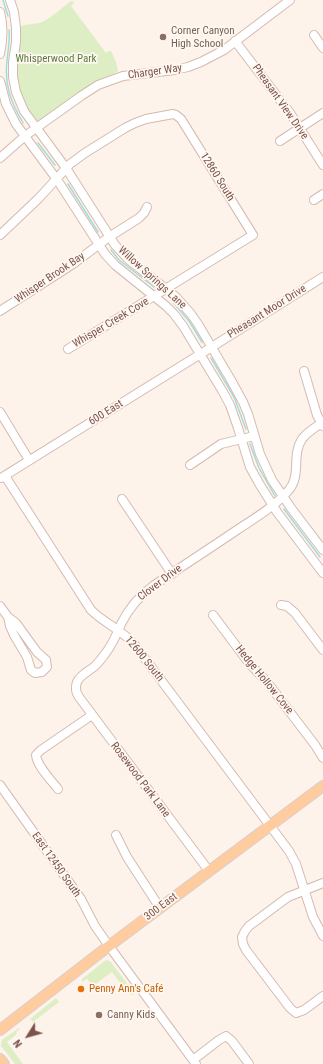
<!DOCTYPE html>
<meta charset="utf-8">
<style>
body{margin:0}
#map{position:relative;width:323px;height:1064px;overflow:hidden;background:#fef3ea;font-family:"Roboto Condensed",sans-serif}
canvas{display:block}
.north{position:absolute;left:8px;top:1016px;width:40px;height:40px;-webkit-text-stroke:3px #fff8f2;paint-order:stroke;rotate:233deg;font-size:11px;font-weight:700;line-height:16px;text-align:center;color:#7d5349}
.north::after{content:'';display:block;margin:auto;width:14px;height:18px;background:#7d5349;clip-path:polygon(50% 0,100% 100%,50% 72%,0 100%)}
</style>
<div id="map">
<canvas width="323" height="1064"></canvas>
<div class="north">N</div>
</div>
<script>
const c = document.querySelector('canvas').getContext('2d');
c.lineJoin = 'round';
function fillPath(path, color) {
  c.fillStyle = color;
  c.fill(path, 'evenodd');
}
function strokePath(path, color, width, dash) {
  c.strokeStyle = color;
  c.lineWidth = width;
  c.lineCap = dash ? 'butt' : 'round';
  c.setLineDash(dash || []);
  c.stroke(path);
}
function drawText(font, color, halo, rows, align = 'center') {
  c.font = font + ' "Roboto Condensed",sans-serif';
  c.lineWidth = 3.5;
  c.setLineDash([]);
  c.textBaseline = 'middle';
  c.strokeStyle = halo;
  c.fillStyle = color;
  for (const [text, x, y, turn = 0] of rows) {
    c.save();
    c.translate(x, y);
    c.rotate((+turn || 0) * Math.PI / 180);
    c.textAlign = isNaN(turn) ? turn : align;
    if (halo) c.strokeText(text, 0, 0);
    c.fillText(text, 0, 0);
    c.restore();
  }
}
fillPath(new Path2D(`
 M71,1H73L74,3L71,6L106,53L109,51H111L116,62L118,71C112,77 100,79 92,84C74,94 57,108 40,120L35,121L23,105L15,77L20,27C26,23 35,25 42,22C50,19 64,6 71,1Z
 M106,960L110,961L135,994L132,995L130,994L120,983L112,972L93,986L87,979L82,982V979Z
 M56,998L59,1002L33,1022L30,1019Z
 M19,1028L20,1029L16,1032L17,1034L7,1042L23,1064H15L1,1046L2,1040Z`), '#ddeec5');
strokePath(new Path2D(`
 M3,0L8,16
 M9,30C10,41 8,50 7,61C4,85 11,102 23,123
 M38,143L55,165
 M68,184L98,232
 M111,250L119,260L154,287
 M171,300L189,321L202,342
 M211,358L234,397L246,429
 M250,444L259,468L275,496
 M284,509L320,557`), '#a0dedd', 1.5);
const minor = new Path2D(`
 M10,0L14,12L16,28V42L13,62V77L16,92L24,111L66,168L115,245L128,259L176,297L191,314L198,324L231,380L243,402L248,414L260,454L272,480L291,508L323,550
 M0,12C4,27 3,40 0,54
 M314,35L323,48
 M235,41L290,113L323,165
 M0,81L6,104L16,124L58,181L105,254L115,265L166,306L174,314L183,326L223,392L230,405L238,428L250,467L260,485L277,512L323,573
 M280,141L323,113
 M0,158L25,136L81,96L98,85L123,76L175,70L188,67L201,62L224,50L290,0
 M314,200L323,194
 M0,235L39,198L70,164L85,153L125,128L135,123L146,119L173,114L176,115L181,119L253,235L68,349
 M0,311L73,264L109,237L139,218L144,213L147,207
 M304,371L317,415L323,426
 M0,412L29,460
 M190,465L221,444L254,436
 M5,476L91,610C104,623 122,630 134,644L289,851L296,864L313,917L323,936
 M1,478L215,345L323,277
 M122,499L172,574
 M281,605L287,606L295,613L323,650
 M0,606L8,617L16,623L37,652L46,660L47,667L42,672L35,673L31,670L27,657L14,635L10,626L8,617
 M213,615L249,663L267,682L315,745L323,758
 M0,785L81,899L95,926L109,946L196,1064
 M58,789C51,780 37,766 36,755L41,750L92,715
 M116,835L127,857L160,908
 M209,871L79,697C76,693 75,688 77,682C80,675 89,671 95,666C99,662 102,658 105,654C112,645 117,634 121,624C129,608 139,596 153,586C181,567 209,549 237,530C255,518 274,507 288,491C302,476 291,456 302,439C307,432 316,427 323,422
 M323,883L288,897L249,926L245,931L242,937L243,944L246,950L290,1008L296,1013L304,1010L323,996
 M193,1060L219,1040L226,1036L232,1041L249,1064`);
const major = new Path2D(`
 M0,1030L101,952L323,786
 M0,1059L4,1064`);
strokePath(minor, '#d5bab0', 10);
strokePath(major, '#dbcfcc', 12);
strokePath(minor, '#fff', 8);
strokePath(major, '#ffcca0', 10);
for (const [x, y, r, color] of [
 [163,37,4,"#8d6e63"],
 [81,989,4,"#e8710a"],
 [99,1015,4,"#8d6e63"]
]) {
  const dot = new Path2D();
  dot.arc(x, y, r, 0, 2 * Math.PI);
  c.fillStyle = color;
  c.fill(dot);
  strokePath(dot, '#fff8f2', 1.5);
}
drawText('11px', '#785e54', '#fff8f2', [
 ["Corner Canyon",171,31],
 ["High School",171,44],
 ["Canny Kids",107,1015]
], 'left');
drawText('11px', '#5a7d3d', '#fff8f2', [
 ["Whisperwood Park",56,59]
]);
drawText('11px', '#7d5349', '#fff8f2', [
 ["Charger Way",155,72,-8],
 ["Pheasant View Drive",280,102,55],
 ["12860 South",217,177,58],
 ["Whisper Brook Bay",50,278,-34],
 ["Willow Springs Lane",152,278,42],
 ["Pheasant Moor Drive",267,312,-32],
 ["Whisper Creek Cove",111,323,-31],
 ["600 East",106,413,-32],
 ["Clover Drive",160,583,-37],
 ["12600 South",144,659,51],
 ["Hedge Hollow Cove",264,680,51],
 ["Rosewood Park Lane",140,780,53],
 ["East 12450 South",56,865,55],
 ["300 East",161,907,-37]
]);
drawText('11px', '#c56008', '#fff8f2', [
 ["Penny Ann's Café",89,989]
], 'left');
</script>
